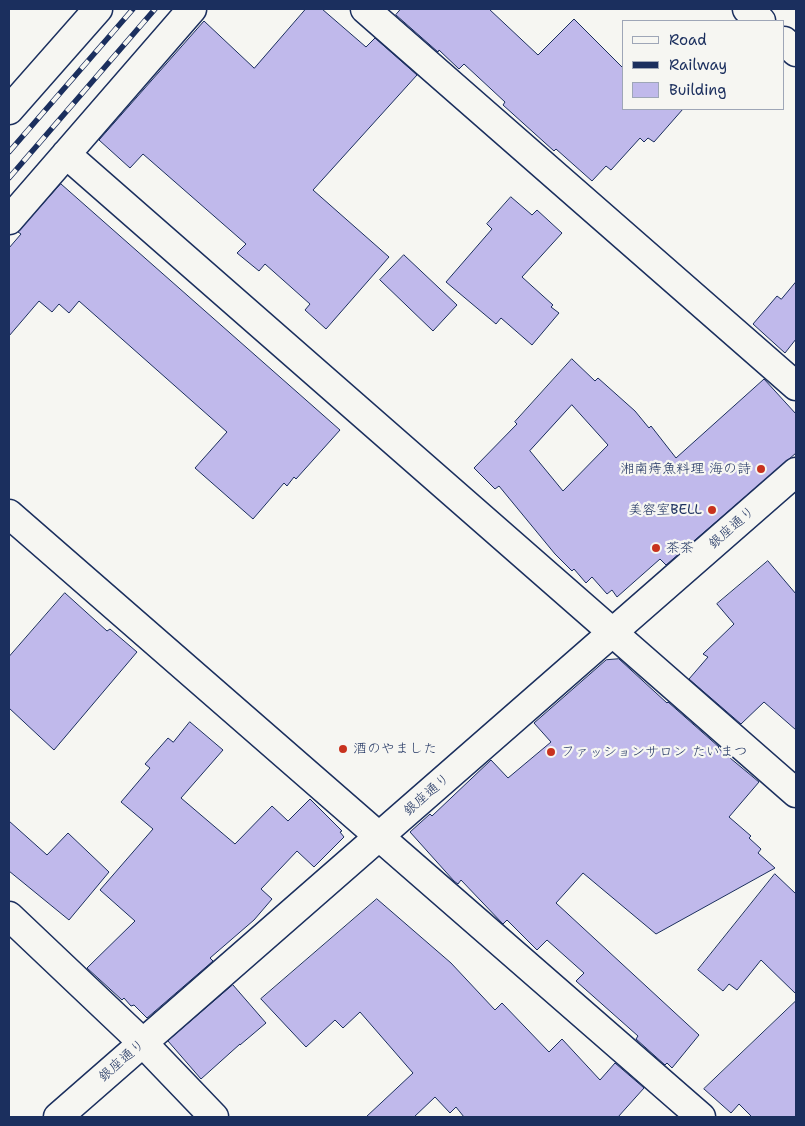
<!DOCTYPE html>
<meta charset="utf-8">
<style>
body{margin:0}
#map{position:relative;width:805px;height:1126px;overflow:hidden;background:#f6f6f2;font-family:"Shantell Sans",sans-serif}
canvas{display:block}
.frame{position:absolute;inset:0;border:10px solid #1b2f5e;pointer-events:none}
.legend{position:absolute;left:622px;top:20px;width:162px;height:90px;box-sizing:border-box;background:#f6f6f2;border:1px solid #9ea6b7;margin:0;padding:6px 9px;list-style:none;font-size:15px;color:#1b2f5e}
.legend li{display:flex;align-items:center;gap:10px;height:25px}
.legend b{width:25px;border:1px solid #9ea6b7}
</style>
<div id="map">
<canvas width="805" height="1126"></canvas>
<div class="frame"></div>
<ul class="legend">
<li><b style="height:6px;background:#f6f6f2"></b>Road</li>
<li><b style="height:6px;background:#1b2f5e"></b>Railway</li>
<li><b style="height:14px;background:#c0b9eb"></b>Building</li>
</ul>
</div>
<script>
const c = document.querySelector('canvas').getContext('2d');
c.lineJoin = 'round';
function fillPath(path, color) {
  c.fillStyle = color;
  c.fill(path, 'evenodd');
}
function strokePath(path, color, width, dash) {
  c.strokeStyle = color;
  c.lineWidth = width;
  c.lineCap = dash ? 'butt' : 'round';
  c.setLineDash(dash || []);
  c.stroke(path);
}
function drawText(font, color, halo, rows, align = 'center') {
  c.font = font + ' "Shantell Sans","Klee One",sans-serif';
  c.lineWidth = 4.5;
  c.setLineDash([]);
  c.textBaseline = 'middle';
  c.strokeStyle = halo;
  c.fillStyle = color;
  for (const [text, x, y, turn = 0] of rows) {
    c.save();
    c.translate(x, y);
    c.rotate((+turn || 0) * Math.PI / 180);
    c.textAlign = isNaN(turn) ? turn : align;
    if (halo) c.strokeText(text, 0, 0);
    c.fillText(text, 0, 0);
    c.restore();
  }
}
const building = new Path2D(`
 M306,9H322L366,47L375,38L417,75L313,190L389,257L326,329L305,310L310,304L265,264L259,271L237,253L246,244L143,154L130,168L99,140L204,21L254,68Z
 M401,9H489L538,55L574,19L624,69V109H683L654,142L648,138L644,142L640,138L611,170L606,166L592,181L556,149L554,151L503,105L505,102L464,64L459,69L439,50L438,52L396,15Z
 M61,184L340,430L296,479L294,477L287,486L284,483L253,519L195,468L227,432L79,301L69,313L59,304L52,312L39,301L9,336V248L21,234L18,232Z
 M511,197L532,215L537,210L562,233L522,277L553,305L551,307L559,313L532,345L501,318L496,324L446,282L492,229L487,224Z
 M404,255L457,305L433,331L380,280Z
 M796,282V339L785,353L753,324L777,296L781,299Z
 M572,359L595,381L598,378L635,411L649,428L651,426L676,458L764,379L796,414V453L666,565L660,559L617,597L612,590L607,594L592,577L586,583L574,569L572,571L555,554L499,486L495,489L474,468L517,424L515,422ZM572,405L608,445L563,491L530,451Z
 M768,561L796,594V730L764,702L741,724L689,679L708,657L703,654L734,624L717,604Z
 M65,593L107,631L110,629L137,652L54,750L9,708V657Z
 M619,659L667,703L668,702L719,747L718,748L759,782L729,817L751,836L749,838L761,849L758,853L775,868L656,934L583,873L556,903L699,1035L672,1068L667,1063L665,1065L636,1039L638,1036L576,981L584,973L547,940L537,950L507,920L503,924L461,880L458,884L454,881L410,832L430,814L432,816L491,760L508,778L551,742L534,723L606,660Z
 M190,722L223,750L181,798L235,844L272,806L288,821L310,799L342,831L340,832L344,837L314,867L297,851L261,889L272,899L254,920L210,958L213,961L147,1018L134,1005L131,1006L124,998L122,1000L87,968L135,921L100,890L153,829L121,802L150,768L145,764L168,738L173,742Z
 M9,821L47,855L68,833L109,872L69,920L9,871Z
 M775,874L796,894V994L761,960L737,990L729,984L723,991L698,970Z
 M377,899L451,963L495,1010L502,1003L549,1052L562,1039L600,1080L615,1063L644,1088L618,1117H464L456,1107L450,1113L435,1097L414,1117H366L413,1073L360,1012L343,1028L335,1020L306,1047L261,999Z
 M233,985L266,1023L240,1045V1044L201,1079L168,1041Z
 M796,1001V1117H752L739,1104L731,1113L704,1089Z`);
fillPath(building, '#c0b9eb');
strokePath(building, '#1b2f5e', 1);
const street = new Path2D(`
 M365,9L796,386
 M9,110L98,9
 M66,154L796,793
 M9,220L192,9
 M9,514L701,1117
 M9,916L143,1043L214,1117
 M58,1117L796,472`);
const secondary = new Path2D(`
 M747,9L761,21
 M784,41L796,52`);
strokePath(street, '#1b2f5e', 31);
strokePath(secondary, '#1b2f5e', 31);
strokePath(street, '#f6f6f2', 28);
strokePath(secondary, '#f6f6f2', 28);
const rail = new Path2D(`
 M9,152L133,9
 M9,178L155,9`);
strokePath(rail, '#1b2f5e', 5.5);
strokePath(rail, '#f6f6f2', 4, [11]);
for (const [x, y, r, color] of [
 [761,469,5,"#c8321e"],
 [712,510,5,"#c8321e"],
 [656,548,5,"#c8321e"],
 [343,749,5,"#c8321e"],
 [551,752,5,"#c8321e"]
]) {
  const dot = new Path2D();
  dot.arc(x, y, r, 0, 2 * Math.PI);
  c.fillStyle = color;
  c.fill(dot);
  strokePath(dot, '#f6f6f2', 2);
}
drawText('14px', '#1b2f5e', '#f6f6f2', [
 ["湘南痔魚料理 海の詩",751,469,"right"],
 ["美容室BELL",702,510,"right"],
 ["茶茶",666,548],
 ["酒のやました",353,749],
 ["ファッションサロン たいまつ",561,752]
], 'left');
drawText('14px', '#1b2f5e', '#f6f6f2', [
 ["銀座通り",732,528,-41],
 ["銀座通り",427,795,-41],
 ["銀座通り",122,1061,-41]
]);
</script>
